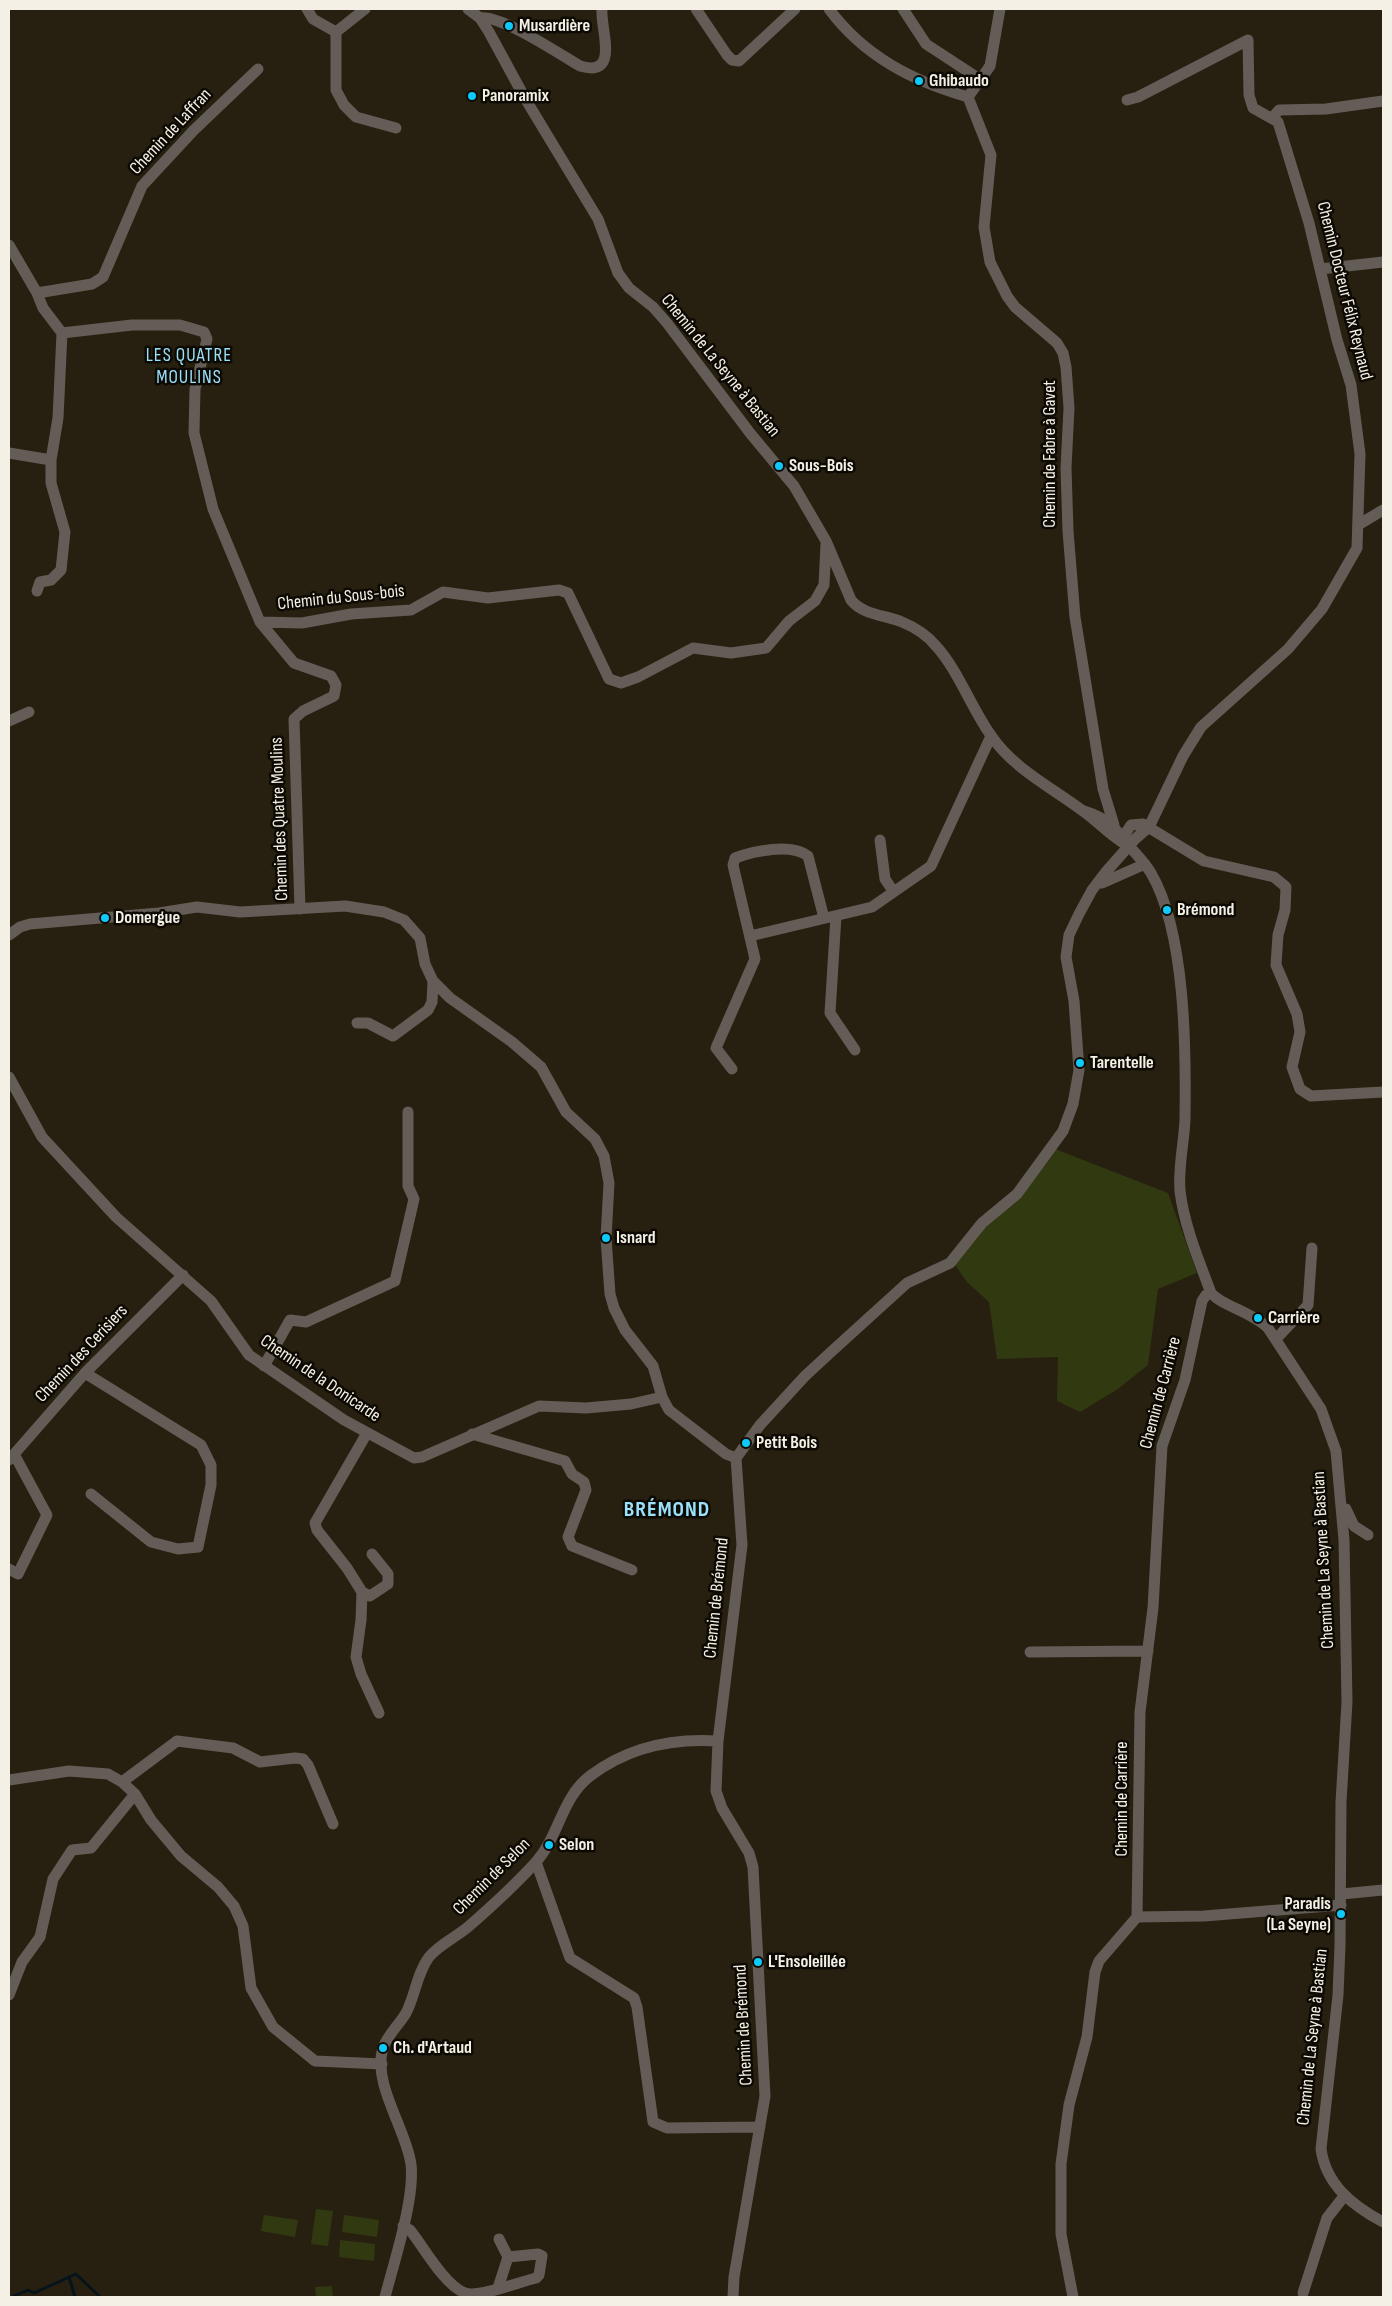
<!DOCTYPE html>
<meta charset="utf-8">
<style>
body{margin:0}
#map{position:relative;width:1392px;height:2306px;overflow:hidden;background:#272010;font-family:"Sofia Sans Condensed",sans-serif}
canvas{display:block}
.frame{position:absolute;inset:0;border:10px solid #f5f0e6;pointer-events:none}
</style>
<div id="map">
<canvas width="1392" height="2306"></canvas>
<div class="frame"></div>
</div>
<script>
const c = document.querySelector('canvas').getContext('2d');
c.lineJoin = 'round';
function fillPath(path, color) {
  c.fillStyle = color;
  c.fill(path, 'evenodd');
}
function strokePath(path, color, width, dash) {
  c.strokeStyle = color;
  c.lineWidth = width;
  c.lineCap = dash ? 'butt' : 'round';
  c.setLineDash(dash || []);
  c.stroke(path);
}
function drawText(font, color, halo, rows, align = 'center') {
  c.font = font + ' "Sofia Sans Condensed",sans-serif';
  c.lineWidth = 5;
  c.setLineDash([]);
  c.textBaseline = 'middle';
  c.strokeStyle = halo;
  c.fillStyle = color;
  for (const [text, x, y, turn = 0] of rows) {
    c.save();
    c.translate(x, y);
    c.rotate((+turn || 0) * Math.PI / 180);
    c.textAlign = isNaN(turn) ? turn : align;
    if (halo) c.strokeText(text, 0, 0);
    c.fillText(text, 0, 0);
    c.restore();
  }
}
fillPath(new Path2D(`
 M1055,1149L1168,1193L1197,1273L1158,1289L1148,1365L1118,1389L1080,1412L1057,1401L1058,1357L997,1359L989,1302L967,1282L953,1262Z
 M316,2209L333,2211L328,2246L311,2244Z
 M264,2215L298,2220L295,2237L261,2231Z
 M344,2215L379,2220L377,2237L342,2232Z
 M340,2240L375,2244L374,2261L339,2257Z
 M332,2286L333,2297H316L315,2287Z`), '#313911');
strokePath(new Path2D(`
 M69,2277L75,2297
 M12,2297L28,2290L34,2293L76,2274L100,2297`), '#05131a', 3);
strokePath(new Path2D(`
 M307,9L313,19L336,32L365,9
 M468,9L480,18L489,32L526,100L598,219L618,273L629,288L653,307L667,323L750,433L794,486L826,541L851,600C863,615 885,615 902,622C914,627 928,636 936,646C958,670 971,707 990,734C1012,768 1051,787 1083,811C1097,821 1108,833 1122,842
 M696,9L727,55L732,60L739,61L795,9
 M829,9C864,56 912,81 968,97
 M903,9L926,44L981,80
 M480,18C500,14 561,55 580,66C621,78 600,29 602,9
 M336,32V90L344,105L356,117L396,128
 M968,97L991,155L984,227L990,262L1007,296L1015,307L1057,343L1063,353L1066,367L1069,408L1066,468L1068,531L1075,617L1103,789L1114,825
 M968,97L990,66L1000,9
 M1272,118L1279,110L1326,109L1383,101
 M9,245L37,293L43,308L62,333
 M1320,269L1383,262
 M37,293L92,284L103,277L142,186L194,130L258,69
 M62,333L132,325H180L204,332L207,339L195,389L194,433L213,509L260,622L294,663L331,676L336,685L334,696L303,711L294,719L300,909
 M9,453L51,460
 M1358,525L1383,510
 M37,591L40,582L51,580L61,570L65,532L51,483V460L58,418L62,333
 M260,622L302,623L351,614L411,610L443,592L488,598L559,590L568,593L609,679L621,683L638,677L693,648L731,653L766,648L789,621L815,601L824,585L826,544
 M9,721L29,712
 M1084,811C1109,819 1114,827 1130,847C1137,855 1145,863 1151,873C1186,933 1186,1051 1185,1119C1184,1144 1178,1167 1180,1191C1184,1225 1199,1261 1211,1293C1222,1306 1252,1312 1268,1328L1321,1409L1336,1451L1344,1540L1347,1702L1341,1802L1340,1946L1338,1995L1321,2149C1326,2185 1353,2206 1383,2222
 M880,840L885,879L893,891
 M1123,842V837L1131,825L1143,824L1204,861L1274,877L1286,887L1285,910L1278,935L1276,965L1297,1014L1300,1032L1292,1067L1300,1089L1311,1096L1383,1092
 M1102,883L1145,864
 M836,916L830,1013L855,1050
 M9,935L20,927L30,924L159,913L197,907L240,912L345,906L384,912L404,920L420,938L425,964L433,981L450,998L512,1042L541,1067L566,1112L595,1139L604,1156L609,1183L606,1238L610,1294L614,1308L625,1330L653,1366L662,1397L669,1410L726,1454L736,1458
 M750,936L872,907L931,866L991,736
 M357,1023H368L393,1036L428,1010L432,1002L433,981
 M732,1069L716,1048L755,959L733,865L735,858C754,851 791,843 808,856L824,918
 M9,1077L42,1137L116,1217L211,1301L249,1355L344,1420L414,1458L422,1457L539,1406L586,1408L631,1404L662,1397
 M1276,1339L1308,1305L1312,1248
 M264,1366L290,1320L306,1322L395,1281L414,1199L408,1186V1112
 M85,1373L201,1445L211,1465V1485L198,1547L178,1549L151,1542L91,1494
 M367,1433L315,1523L317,1530L347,1568L362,1592L370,1596L388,1584V1574L372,1554
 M472,1434L565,1461L572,1474L584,1482L586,1490L568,1537L572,1546L632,1570
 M9,1460L85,1373L183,1275
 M1346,1509L1354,1526L1368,1535
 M9,1569L18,1574L47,1515L14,1454
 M362,1592L361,1620L356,1657L361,1674L379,1713
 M1030,1652L1148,1651
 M9,1780L69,1771L108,1774L122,1782L135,1794L151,1820L181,1856L218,1887L234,1906L243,1926L251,1988L273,2027L315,2061L382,2064
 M122,1782L177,1741L233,1748L260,1762L295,1758L303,1759L308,1765L333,1824
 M536,1862L570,1958L634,1998L637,2007L653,2122L667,2128L760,2127
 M1342,1894L1383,1890
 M1137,1917L1204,1916L1341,1905
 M9,1995L22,1962L40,1937L53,1879L72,1850L91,1848L135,1794
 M403,2226L410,2230C423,2246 445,2286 465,2293C479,2298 519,2282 536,2278L539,2275L542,2256L538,2254L508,2257L498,2288
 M499,2239L508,2257
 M1303,2293L1327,2218L1345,2195
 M385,2297C394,2262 415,2199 411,2164C406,2129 372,2083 383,2048C388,2034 399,2025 406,2013C415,1996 417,1973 429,1957C439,1945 456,1937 468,1927C491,1907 516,1884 536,1862C559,1836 562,1797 590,1776C628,1747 671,1738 718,1741
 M733,2297L734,2277L765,2096L753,1867L749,1853L722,1808L716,1791L718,1741L742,1545L736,1458L760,1425L805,1376L831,1352L907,1283L950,1263L982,1223L1017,1194L1063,1131L1073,1104L1079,1070L1074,1001L1066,957L1069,935L1079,914L1092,890L1105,873L1135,839L1149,827L1183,756L1201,727L1288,649L1322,609L1357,548L1360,454L1351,385L1337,340L1309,223L1278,122L1253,108L1249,95L1248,40L1138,97L1127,100
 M1073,2297L1061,2234V2164L1069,2105L1087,2037L1095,1972L1099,1961L1137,1917L1140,1712L1153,1608L1162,1446L1185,1380L1202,1301L1206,1295L1211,1293`), '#645d57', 11);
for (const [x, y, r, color] of [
 [509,26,5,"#0ecafa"],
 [919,81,5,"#0ecafa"],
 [472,96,5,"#0ecafa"],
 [779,466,5,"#0ecafa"],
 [1167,910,5,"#0ecafa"],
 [105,918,5,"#0ecafa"],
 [1080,1063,5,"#0ecafa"],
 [606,1238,5,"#0ecafa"],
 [1258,1318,5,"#0ecafa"],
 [746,1443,5,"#0ecafa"],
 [549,1845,5,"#0ecafa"],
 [1341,1914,5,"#0ecafa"],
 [758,1962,5,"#0ecafa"],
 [383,2048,5,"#0ecafa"]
]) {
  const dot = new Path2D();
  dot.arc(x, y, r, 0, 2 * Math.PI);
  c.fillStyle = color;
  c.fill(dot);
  strokePath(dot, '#0d0a04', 2);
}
drawText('bold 18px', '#f5f0e6', '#0d0a04', [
 ["Musardière",519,26],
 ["Ghibaudo",929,81],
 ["Panoramix",482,96],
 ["Sous-Bois",789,466],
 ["Brémond",1177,910],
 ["Domergue",115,918],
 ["Tarentelle",1090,1063],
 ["Isnard",616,1238],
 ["Carrière",1268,1318],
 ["Petit Bois",756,1443],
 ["Selon",559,1845],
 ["Paradis",1331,1904,"right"],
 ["(La Seyne)",1331,1925,"right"],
 ["L'Ensoleillée",768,1962],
 ["Ch. d'Artaud",393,2048]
], 'left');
drawText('18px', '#f5f0e6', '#0d0a04', [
 ["Chemin de Laffran",171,132,-47],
 ["Chemin Docteur Félix Reynaud",1344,291,76],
 ["Chemin de La Seyne à Bastian",720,366,51],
 ["Chemin de Fabre à Gavet",1050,454,-90],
 ["Chemin du Sous-bois",341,598,-6],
 ["Chemin des Quatre Moulins",280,819,-92],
 ["Chemin des Cerisiers",82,1354,-47],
 ["Chemin de la Donicarde",320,1379,34],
 ["Chemin de Carrière",1161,1393,-75],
 ["Chemin de La Seyne à Bastian",1324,1560,-93],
 ["Chemin de Brémond",717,1598,-84],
 ["Chemin de Carrière",1122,1799,-90],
 ["Chemin de Selon",492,1877,-45],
 ["Chemin de Brémond",744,2025,-93],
 ["Chemin de La Seyne à Bastian",1313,2037,-84]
]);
c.letterSpacing = '1px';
drawText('19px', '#99e0fb', '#0d0a04', [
 ["LES QUATRE",189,356],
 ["MOULINS",189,378]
]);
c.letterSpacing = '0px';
c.letterSpacing = '1px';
drawText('bold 22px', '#99e0fb', '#0d0a04', [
 ["BRÉMOND",667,1510]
]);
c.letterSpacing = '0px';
</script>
